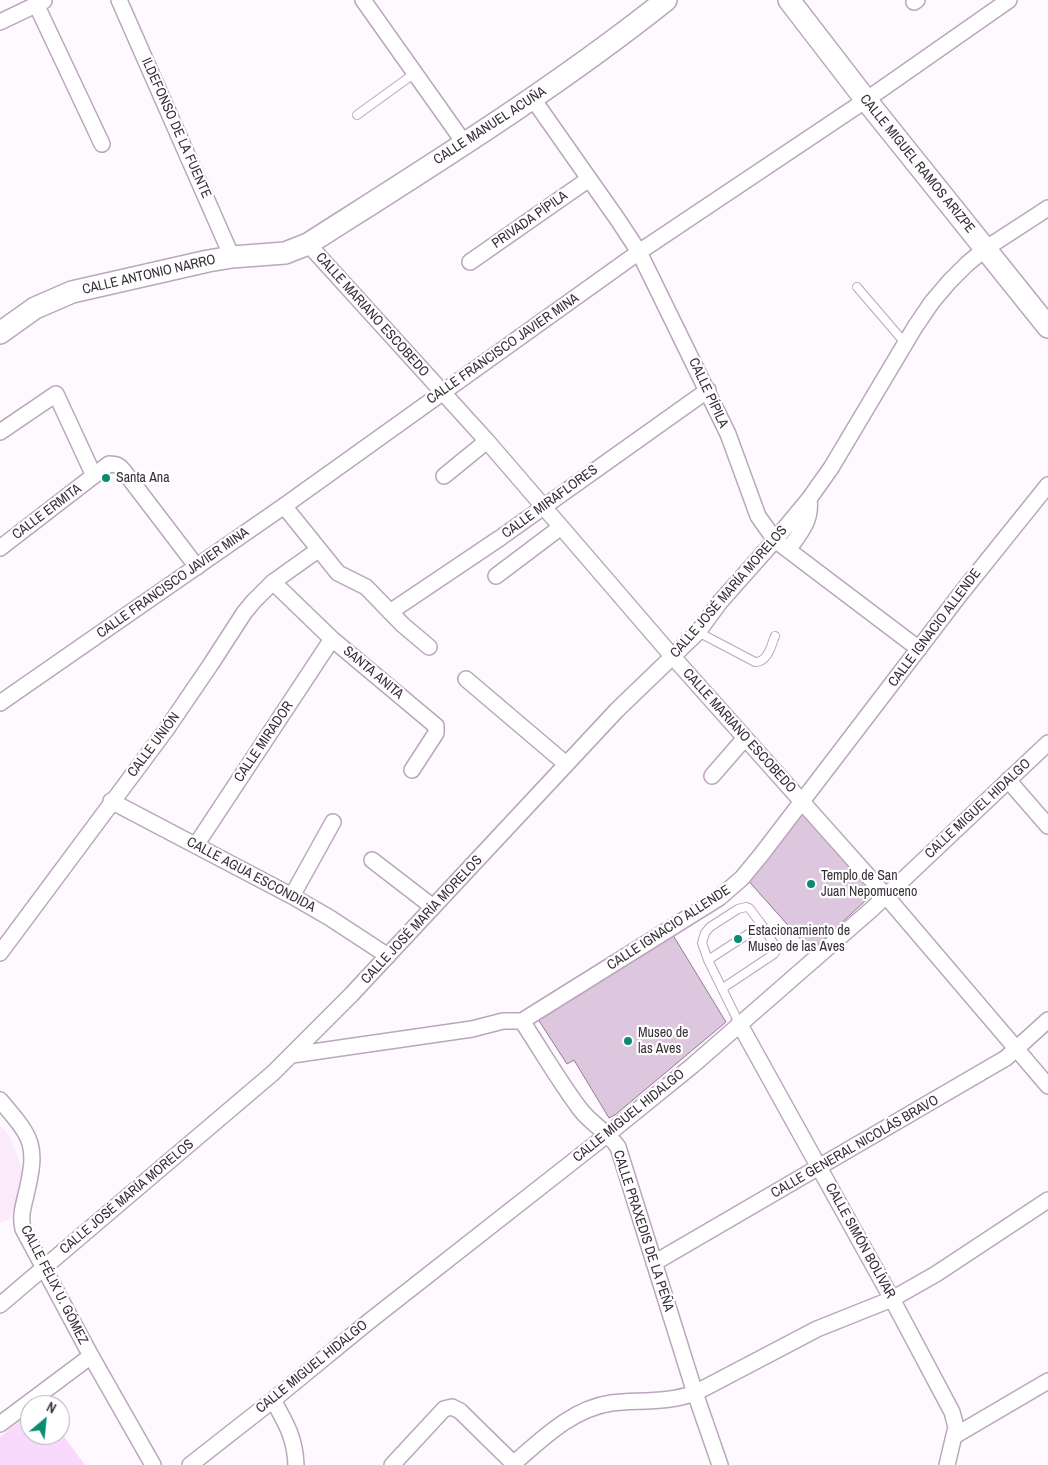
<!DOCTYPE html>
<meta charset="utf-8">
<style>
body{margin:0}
#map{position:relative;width:1048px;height:1465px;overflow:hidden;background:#fdf9fe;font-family:"Archivo Narrow",sans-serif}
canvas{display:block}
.north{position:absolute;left:20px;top:1395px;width:50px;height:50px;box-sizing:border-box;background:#fff;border:1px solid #afacb0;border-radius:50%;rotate:28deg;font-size:14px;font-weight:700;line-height:20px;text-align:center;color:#383039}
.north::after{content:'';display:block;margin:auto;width:18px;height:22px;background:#0a8c72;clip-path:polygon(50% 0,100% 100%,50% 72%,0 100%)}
</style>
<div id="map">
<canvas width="1048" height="1465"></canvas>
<div class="north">N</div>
</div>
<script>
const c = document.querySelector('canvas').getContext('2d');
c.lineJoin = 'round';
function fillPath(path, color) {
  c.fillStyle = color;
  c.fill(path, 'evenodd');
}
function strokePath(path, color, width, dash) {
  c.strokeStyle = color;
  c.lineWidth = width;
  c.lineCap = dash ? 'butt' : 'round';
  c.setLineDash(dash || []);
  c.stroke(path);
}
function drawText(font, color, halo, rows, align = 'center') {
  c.font = font + ' "Archivo Narrow",sans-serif';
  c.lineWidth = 4.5;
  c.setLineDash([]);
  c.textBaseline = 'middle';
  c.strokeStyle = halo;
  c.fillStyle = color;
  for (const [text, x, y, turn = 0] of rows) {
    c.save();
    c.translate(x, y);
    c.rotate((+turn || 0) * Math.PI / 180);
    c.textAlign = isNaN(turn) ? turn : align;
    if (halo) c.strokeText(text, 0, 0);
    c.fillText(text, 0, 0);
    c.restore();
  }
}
fillPath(new Path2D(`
 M0,1125L9,1135L18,1156L24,1176L10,1219L0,1223Z`), '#fbeafc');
fillPath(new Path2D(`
 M30,1412V1435H60V1431L85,1465H0V1437Z`), '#f9dafc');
const building = new Path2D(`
 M797,804L877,890L811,951L745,877Z
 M668,927L726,1022L615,1115L609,1118L574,1060L567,1064L532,1010Z`);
fillPath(building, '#ddc7df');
strokePath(building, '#8f7b91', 1);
const lane = new Path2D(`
 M357,115L415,73
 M857,287L905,343
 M698,632L755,662C768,662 771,646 775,636
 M708,960L762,925
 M723,988L774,954L777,949L762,925L749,908L746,907L738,909L710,927L705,933L702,943L708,960L739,1023`);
const street = new Path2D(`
 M119,0L232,257
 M363,0L465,144
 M914,2L917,0
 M36,4L102,144
 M0,22L44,1
 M533,99L618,220L639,252L728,434L758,516L775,540L919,649
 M308,244L487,441L673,657L886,896L1048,1086
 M470,262L589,179
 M0,432L56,394L94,476
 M444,476L487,441
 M284,506L338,573L366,587L403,625L429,647
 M0,548L109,464C116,464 119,465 123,470L197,567
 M788,550C800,533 812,521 809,499
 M496,576L561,527
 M273,582L332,639L436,726V733L412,770
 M390,612L500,538L708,390
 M466,679L566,764
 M0,703L284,506L639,252L866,100L1009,0
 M712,776L745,738
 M1008,780L1048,826
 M111,801L292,896L330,918L388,956
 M196,845L332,639
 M372,860L433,907
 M292,896L333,822
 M0,953L166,730L211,664L244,613L253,602L273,582L318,550
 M522,1021C541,1050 559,1081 580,1109C591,1124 608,1132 618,1147L695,1393L720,1465
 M739,1023L892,1299L952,1412L956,1427L947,1465
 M292,1055L472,1029L503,1021H522L719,898L742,878L761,855L962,592L1048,485
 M0,1100C33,1139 38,1144 26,1195C23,1207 20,1217 23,1229L91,1356L153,1465
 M654,1263L1006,1058L1048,1020
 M0,1305L273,1073L351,995L617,710L698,632L720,602L775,540L809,499L831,468L915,327L932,302L949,282L967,264L985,249L1048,208
 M273,1400C286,1423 295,1438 296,1465
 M0,1424L91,1356
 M956,1435L1048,1381
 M190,1465L273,1400L367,1323L608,1134L692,1066L872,909L1048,743
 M392,1465L444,1409L452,1407L460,1411L514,1464
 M512,1465C541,1440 571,1409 611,1403C640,1400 667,1403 695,1393L817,1329L892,1299L936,1274L1048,1200`);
const secondary = new Path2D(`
 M789,0L866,100L1048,327
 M0,333L35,308L72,292L208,261L232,257L285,253L308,244C430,166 553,90 666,0`);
strokePath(lane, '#bba6bd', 10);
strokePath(street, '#bba6bd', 18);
strokePath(secondary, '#bba6bd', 24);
strokePath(lane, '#fff', 8);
strokePath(street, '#fff', 15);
strokePath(secondary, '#fff', 21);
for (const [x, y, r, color] of [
 [106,478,5,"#0a8c72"],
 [811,884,5,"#0a8c72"],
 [738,939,5,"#0a8c72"],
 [628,1041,5,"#0a8c72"]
]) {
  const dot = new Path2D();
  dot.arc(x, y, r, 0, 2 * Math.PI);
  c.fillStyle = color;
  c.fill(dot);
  strokePath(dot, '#fff', 2);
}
drawText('14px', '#383039', '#fff', [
 ["CALLE MANUEL ACUÑA",490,126,-33],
 ["ILDEFONSO DE LA FUENTE",176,128,66],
 ["CALLE MIGUEL RAMOS ARIZPE",917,164,51],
 ["PRIVADA PÍPILA",530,220,-35],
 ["CALLE ANTONIO NARRO",149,275,-13],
 ["CALLE MARIANO ESCOBEDO",372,315,48],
 ["CALLE FRANCISCO JAVIER MINA",503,349,-35],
 ["CALLE PÍPILA",708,393,65],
 ["CALLE MIRAFLORES",550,502,-36],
 ["CALLE ERMITA",47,512,-37],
 ["CALLE FRANCISCO JAVIER MINA",173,583,-35],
 ["CALLE JOSÉ MARÍA MORELOS",729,592,-49],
 ["CALLE IGNACIO ALLENDE",935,628,-53],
 ["SANTA ANITA",373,673,40],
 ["CALLE MARIANO ESCOBEDO",739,731,48],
 ["CALLE MIRADOR",264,742,-56],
 ["CALLE UNIÓN",154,745,-53],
 ["CALLE MIGUEL HIDALGO",978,809,-43],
 ["CALLE AGUA ESCONDIDA",251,875,28],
 ["CALLE JOSÉ MARÍA MORELOS",422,920,-47],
 ["CALLE IGNACIO ALLENDE",669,928,-33],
 ["CALLE MIGUEL HIDALGO",629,1116,-39],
 ["CALLE GENERAL NICOLÁS BRAVO",855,1147,-30],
 ["CALLE JOSÉ MARÍA MORELOS",127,1197,-40],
 ["CALLE PRAXEDIS DE LA PEÑA",643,1231,72],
 ["CALLE SIMÓN BOLÍVAR",860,1241,61],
 ["CALLE FÉLIX U. GÓMEZ",54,1285,63],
 ["CALLE MIGUEL HIDALGO",312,1367,-39]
]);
drawText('14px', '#383039', '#fff', [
 ["Santa Ana",116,478],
 ["Templo de San",821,876],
 ["Juan Nepomuceno",821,892],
 ["Estacionamiento de",748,931],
 ["Museo de las Aves",748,947],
 ["Museo de",638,1033],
 ["las Aves",638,1049]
], 'left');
</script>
